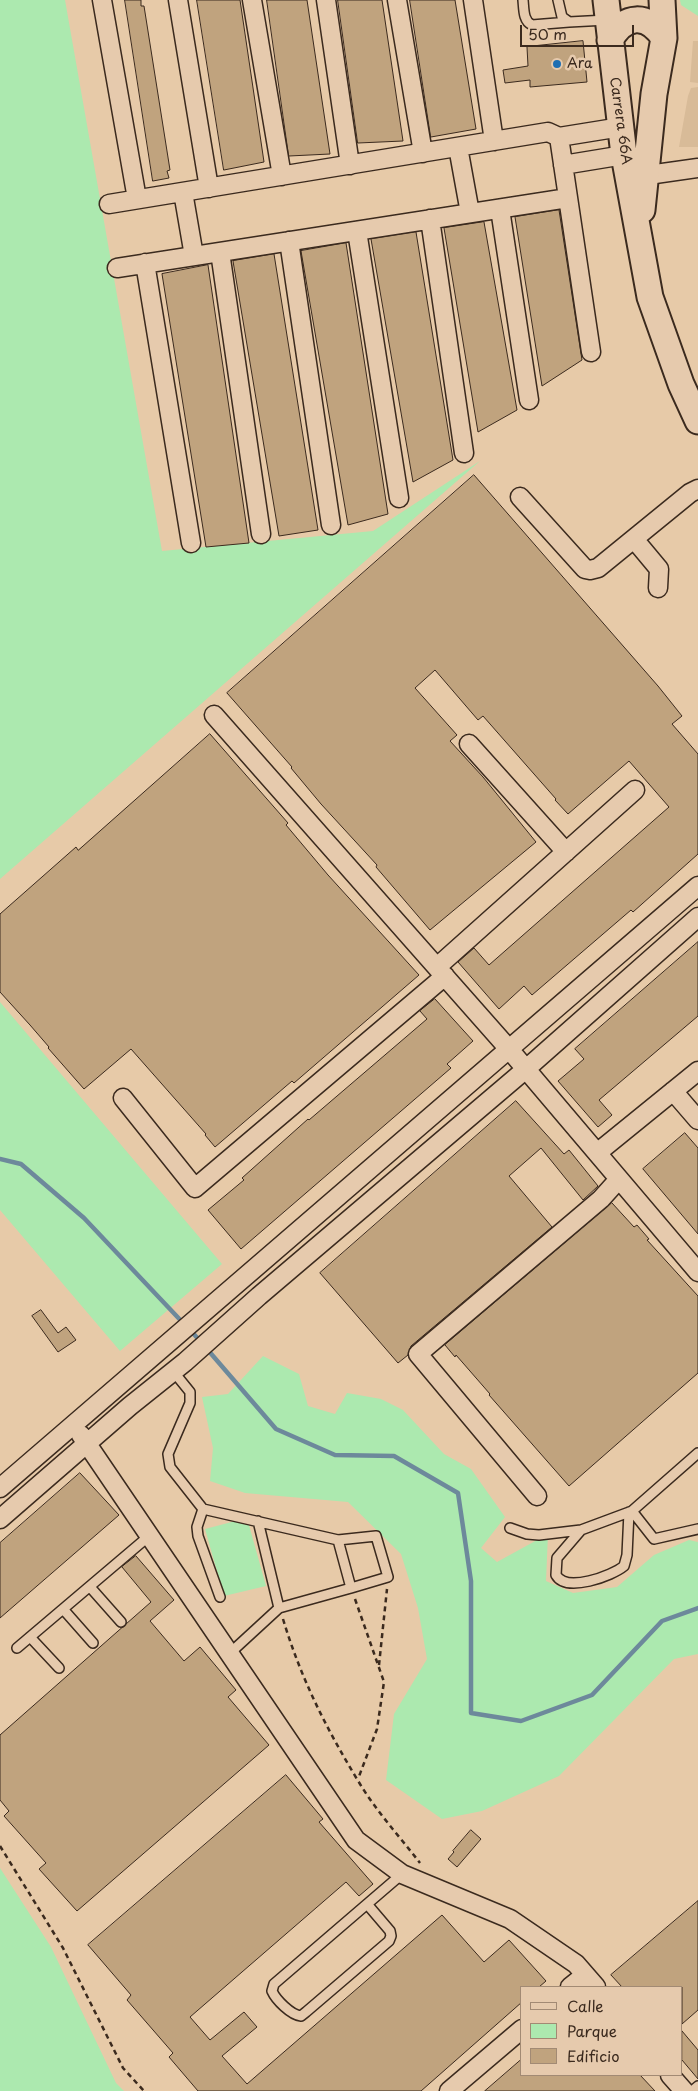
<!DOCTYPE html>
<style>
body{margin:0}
#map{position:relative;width:698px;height:2091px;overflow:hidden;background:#e7caa8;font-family:"Playpen Sans",sans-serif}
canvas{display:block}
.legend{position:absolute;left:520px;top:1986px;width:162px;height:90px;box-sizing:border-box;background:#e6caad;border:1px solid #a28a74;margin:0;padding:6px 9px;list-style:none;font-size:15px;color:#3b2a1e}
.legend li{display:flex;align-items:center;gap:10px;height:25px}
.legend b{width:25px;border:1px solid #a28a74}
.scale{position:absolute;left:520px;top:25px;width:114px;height:22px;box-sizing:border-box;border:2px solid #3b2a1e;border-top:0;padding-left:6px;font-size:15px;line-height:18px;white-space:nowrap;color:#3b2a1e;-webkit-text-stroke:4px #e6caad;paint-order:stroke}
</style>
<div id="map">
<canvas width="698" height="2091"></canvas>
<ul class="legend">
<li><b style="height:6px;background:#e6caad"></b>Calle</li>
<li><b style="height:14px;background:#ace9af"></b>Parque</li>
<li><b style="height:14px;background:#c0a37e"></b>Edificio</li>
</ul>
<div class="scale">50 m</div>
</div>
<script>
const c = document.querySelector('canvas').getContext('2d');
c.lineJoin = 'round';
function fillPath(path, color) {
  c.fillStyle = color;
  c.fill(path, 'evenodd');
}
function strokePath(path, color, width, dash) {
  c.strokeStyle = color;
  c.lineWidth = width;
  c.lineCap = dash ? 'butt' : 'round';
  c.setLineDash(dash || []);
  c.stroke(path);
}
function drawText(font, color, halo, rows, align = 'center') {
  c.font = font + ' "Playpen Sans",sans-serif';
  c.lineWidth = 5;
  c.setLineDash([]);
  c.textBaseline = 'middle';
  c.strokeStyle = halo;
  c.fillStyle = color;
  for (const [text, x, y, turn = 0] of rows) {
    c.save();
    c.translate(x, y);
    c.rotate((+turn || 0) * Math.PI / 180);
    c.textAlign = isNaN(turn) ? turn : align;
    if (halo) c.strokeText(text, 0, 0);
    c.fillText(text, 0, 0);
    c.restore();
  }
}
fillPath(new Path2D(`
 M693,41H698V83L690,82Z
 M698,87V147H679L688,96L691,88Z`), '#d8bb98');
fillPath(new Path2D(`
 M0,0H65L162,551L373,531L480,461L0,879Z
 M680,0H698V16L681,5Z
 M0,1002L222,1264L120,1351L0,1210Z
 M263,1356L299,1374L308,1406L335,1414L347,1393L381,1399L403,1410L444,1454L471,1469L505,1517L481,1548L497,1562L548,1534L546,1581L573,1593L617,1587L654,1555L689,1540L698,1542V1654L674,1659L559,1776L482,1811L442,1819L386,1780L394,1714L427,1659L418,1608L401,1554L348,1502L245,1493L210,1481L213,1448L202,1397L228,1394Z
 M247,1518L266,1586L224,1596L205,1529Z
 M0,1868L51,1947L116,2083L124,2091H0Z`), '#ace9af');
strokePath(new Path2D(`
 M0,1159L21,1164L84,1218L185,1325
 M190,1330L202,1343
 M207,1349L276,1429L335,1455L394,1456L458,1493L471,1581V1713L521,1721L592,1695L662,1621L698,1608`), '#6d899b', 4.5);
const building = new Path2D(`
 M125,0H141V6H144L170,170L167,171L169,178L153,181Z
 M197,0H240L264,162L224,170Z
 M267,0H307L330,154L289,156Z
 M338,0H382L403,141L358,143Z
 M410,0H455L476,129L431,137Z
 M583,41L587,82L530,87V80L505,83L503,70L528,66L527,47Z
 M559,210L582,360L542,386L515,217Z
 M484,222L517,410L478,432L444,228Z
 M416,232L453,460L413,482L371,239Z
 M346,243L388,514L348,525L301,251Z
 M274,254L318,530L279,536L233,261Z
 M208,265L249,543L206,547L162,274Z
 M474,475L658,686L682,716L672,724L698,754V854L633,912L631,910L532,995L524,986L499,1009L458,962L474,948L489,965L669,807L629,761L568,814L555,800L556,799L483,716L478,720L435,670L415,688L457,735L450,741L483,777L536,842L430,930L376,867L377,865L321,804L291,768L292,767L227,693Z
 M210,734L288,823L286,825L328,875L419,975L294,1083L292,1081L215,1147L205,1135L206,1134L131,1049L84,1089L48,1048L49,1047L30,1025L0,992V914L76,847L78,850Z
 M698,942V1016L599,1100L612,1115L598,1127L558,1081L584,1059L575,1049Z
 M435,999L473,1041L447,1064L451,1068L241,1249L208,1210L244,1180L242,1178L308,1119L309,1120L427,1019L420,1011Z
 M516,1101L564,1154L569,1150L598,1186L583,1200L541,1148L509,1176L552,1227L411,1346L408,1355L398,1363L320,1273Z
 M685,1133L698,1148V1234L643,1169Z
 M612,1203L634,1227L637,1225L649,1239L647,1240L698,1296V1373L569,1486L489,1395L490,1394L456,1355L455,1357L445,1345Z
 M41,1310L58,1333L66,1327L76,1340L58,1352L32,1316Z
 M80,1473L119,1515L0,1618V1543Z
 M136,1556L174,1600L150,1621L184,1661L200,1647L236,1690L228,1697L269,1745L77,1911L39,1869L46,1863L4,1816L9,1811L0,1800V1735L151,1602L122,1567Z
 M286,1775L323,1819L319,1822L373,1884L359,1896L346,1882L190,2017L210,2040L244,2012L257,2027L222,2056L247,2084L442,1915L484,1962L509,1940L546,1981L539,1987H522V2002L421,2091H198L169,2057L173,2053L127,2000L131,1995L88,1945Z
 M471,1830L481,1839L457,1867L448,1859L454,1852L453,1851Z
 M698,1901V2010L682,2024V1987H622L611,1975Z
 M682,2031L698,2050V2079L682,2060Z
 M522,2059V2075H640L655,2091H485Z`);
fillPath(building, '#c0a37e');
strokePath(building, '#3b2a1e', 1);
const lane = new Path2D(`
 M523,0C524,9 523,21 532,25L569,22
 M558,0L562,17L569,22L607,20
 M173,1371L190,1392V1403L168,1454L170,1467L203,1509L338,1540L351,1588L279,1608L229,1654
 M203,1509L197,1527L198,1536L220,1597
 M632,1511L654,1539L698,1529
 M258,1521L279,1608
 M510,1528L527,1534L539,1535L581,1530L632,1511L698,1453
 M581,1530L557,1558L556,1575C566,1593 612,1576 624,1566L627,1555L629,1512
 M338,1540L376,1536L388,1577L351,1588
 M90,1587L121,1622
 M63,1609L93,1643
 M30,1637L59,1668
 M17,1648L149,1536
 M367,1904L390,1931L391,1936L389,1941L306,2012L301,2016C291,2015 276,2000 272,1991L274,1984L402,1874
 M692,2091L698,2086`);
const street = new Path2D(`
 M102,0L137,199
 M178,0L209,188
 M252,0L282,176
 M326,0L350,165
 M397,0L423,153
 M473,0L494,141
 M559,137L591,352
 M458,147L470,213
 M563,165L624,155
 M634,177L698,168
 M183,192L194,256
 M109,204L548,132L559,137L621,127
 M500,209L529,400
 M430,219L464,453
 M357,231L399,498
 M289,241L331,525
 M220,252L261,534
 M145,263L191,543
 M117,268L568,198
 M520,497L585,569L590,570L598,568L690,493L698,489
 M634,539L659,569L658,588
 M214,715L508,1048L698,1272
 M469,744L566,852
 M437,967L635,790
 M673,1091L698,1120
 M123,1098L195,1188L445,976
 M597,1153L698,1071
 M81,1435L356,1840L402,1874L510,1919L576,1964L596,1987
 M0,1488L698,886
 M537,1496L418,1354L601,1199L619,1179
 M0,1519L130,1406L185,1362L259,1296L526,1069L698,917
 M570,1987L585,1975
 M670,2075L684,2091
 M449,2091L522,2029`);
const secondary = new Path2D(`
 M606,0L624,155L650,297L681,384L698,421
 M610,40C625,14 647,13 664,38
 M642,210L654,94L664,38L662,0`);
strokePath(lane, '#3b2a1e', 12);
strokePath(street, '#3b2a1e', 21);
strokePath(secondary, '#3b2a1e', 29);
strokePath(new Path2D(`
 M355,1599L384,1682L377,1729L358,1779
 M283,1619C301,1679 327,1730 360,1784C377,1812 400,1837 420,1863
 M379,1665L387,1589
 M0,1846L63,1948L123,2068L144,2091`), '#3b2a1e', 2.5, [5, 4]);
strokePath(lane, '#e6caad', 9);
strokePath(street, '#e6caad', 18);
strokePath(secondary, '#e6caad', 25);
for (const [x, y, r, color] of [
 [557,64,5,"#1f6fb2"]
]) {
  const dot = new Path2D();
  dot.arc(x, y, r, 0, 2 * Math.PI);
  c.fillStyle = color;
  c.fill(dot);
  strokePath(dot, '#e6caad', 2);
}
drawText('14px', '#3b2a1e', '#e6caad', [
 ["Ara",567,64]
], 'left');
drawText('14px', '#3b2a1e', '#e6caad', [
 ["Carrera 66A",620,121,82]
]);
</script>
